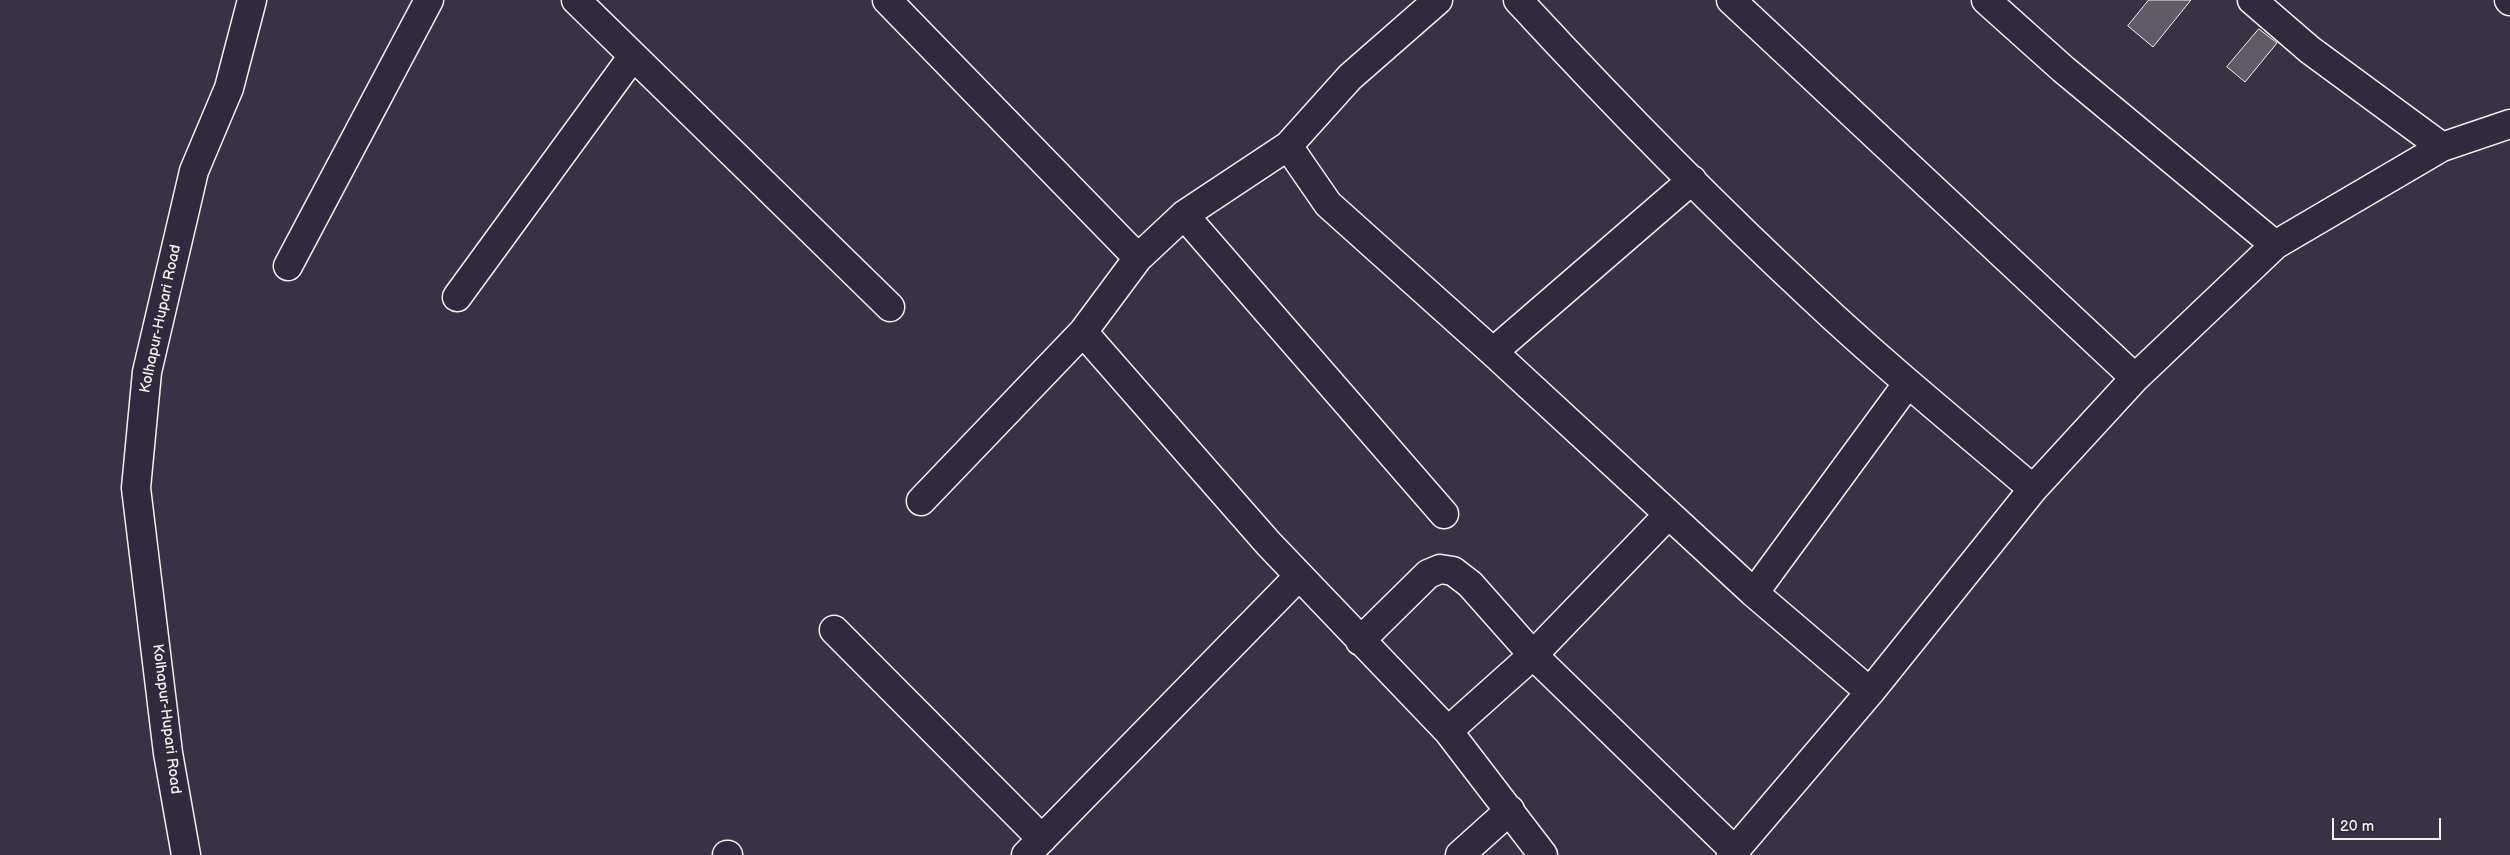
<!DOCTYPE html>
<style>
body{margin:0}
#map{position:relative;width:2510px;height:855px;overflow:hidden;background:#373244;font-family:"Balsamiq Sans",sans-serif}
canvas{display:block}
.scale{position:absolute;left:2332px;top:818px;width:109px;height:22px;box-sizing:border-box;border:2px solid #f4f1e8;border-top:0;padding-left:6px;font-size:15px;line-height:18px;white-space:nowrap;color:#f4f1e8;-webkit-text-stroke:4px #2f2a3d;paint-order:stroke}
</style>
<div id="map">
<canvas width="2510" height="855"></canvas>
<div class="scale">20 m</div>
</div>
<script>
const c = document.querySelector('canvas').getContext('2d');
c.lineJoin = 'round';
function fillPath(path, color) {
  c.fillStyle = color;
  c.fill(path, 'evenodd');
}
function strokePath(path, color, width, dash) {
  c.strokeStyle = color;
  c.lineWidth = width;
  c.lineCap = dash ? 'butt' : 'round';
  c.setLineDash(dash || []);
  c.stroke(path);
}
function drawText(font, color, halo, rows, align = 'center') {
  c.font = font + ' "Balsamiq Sans",sans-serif';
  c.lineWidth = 4;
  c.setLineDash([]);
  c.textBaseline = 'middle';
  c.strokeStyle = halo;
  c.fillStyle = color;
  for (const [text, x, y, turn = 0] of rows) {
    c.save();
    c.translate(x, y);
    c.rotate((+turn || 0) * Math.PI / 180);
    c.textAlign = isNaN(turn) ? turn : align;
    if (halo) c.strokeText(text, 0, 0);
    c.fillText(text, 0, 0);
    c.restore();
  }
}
const building = new Path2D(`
 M2149,0H2191L2153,47L2128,26Z
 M2259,29L2277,43L2245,82L2227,67Z`);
fillPath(building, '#5f5c67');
strokePath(building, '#f4f1e8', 1);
const minor = new Path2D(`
 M576,0L890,307
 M887,0L1138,258
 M1518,0C1613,103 1711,203 1813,298C1884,365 1959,426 2033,489
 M1731,0L2135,378
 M1986,0L2063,69L2275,245
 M2252,0L2310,50L2442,147
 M2509,0L2510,1
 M1288,146L1328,204L1493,352L1754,593L1870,692
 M1184,215L1444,514
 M288,266L429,0
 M457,297L633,56
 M1083,332L1268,543L1448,731L1543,855
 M1493,352L1692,180
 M921,501L1083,332L1138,258L1184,215L1288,146L1350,77L1438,0
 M1754,593L1908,383
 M834,630L1042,839
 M1360,641L1428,574L1440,569L1453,571L1470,584L1533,655L1735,851
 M1448,731L1533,655L1668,515
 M727,855H728
 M1026,855L1299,576
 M1460,855L1510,810
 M1731,855L1870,692L2033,489L2135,378L2275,245L2442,147L2510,124`);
const major = new Path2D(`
 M186,855L168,753L136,488L147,372L194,171L229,88L252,0`);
strokePath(minor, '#f4f1e8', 31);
strokePath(major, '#f4f1e8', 31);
strokePath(minor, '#2f2a3d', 28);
strokePath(major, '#2f2a3d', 28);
drawText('15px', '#f4f1e8', '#2f2a3d', [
 ["Kolhapur-Hupari Road",161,319,-78],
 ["Kolhapur-Hupari Road",166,719,83]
]);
</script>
